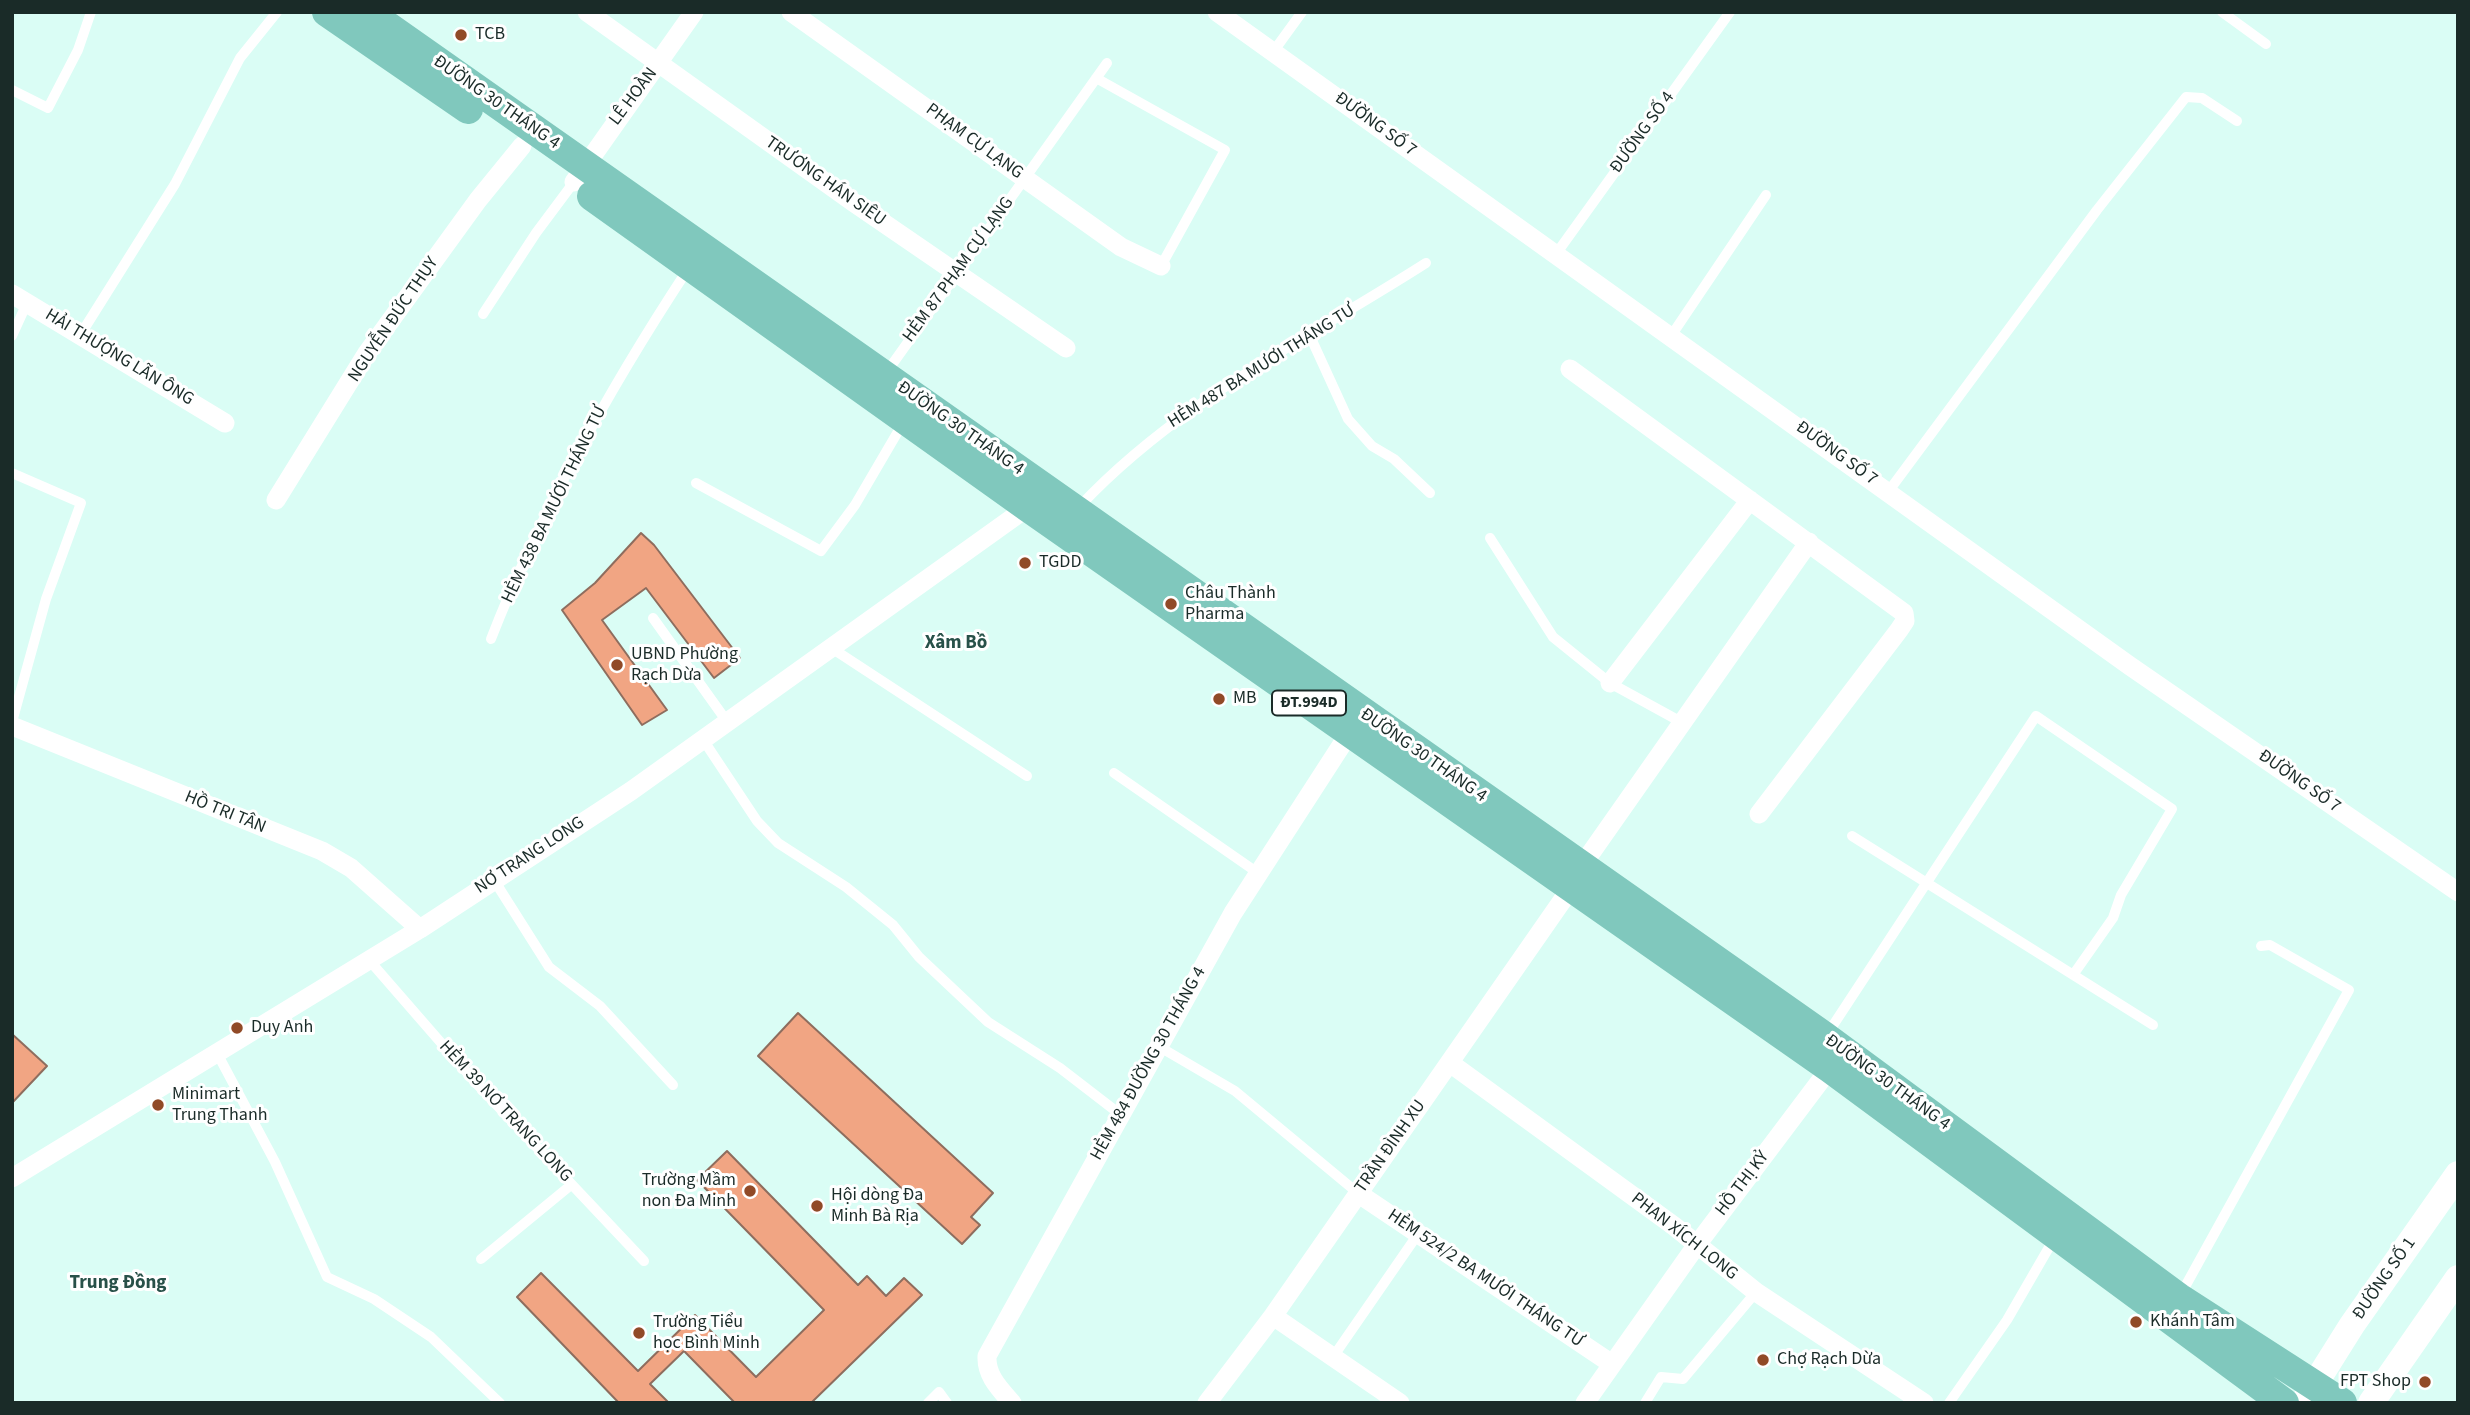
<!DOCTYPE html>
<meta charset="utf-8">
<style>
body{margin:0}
#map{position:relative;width:2470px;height:1415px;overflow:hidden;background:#dafdf5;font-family:"Source Sans 3",sans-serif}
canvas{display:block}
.frame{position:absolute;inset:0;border:14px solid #1a2b28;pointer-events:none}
</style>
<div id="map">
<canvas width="2470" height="1415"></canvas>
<div class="frame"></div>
</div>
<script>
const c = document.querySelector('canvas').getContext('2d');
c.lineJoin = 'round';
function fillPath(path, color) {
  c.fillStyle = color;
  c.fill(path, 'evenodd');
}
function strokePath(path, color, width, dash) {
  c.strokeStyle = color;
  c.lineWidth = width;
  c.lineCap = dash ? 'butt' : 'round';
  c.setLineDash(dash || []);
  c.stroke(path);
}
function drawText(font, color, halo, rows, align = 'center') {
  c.font = font + ' "Source Sans 3",sans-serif';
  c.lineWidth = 6;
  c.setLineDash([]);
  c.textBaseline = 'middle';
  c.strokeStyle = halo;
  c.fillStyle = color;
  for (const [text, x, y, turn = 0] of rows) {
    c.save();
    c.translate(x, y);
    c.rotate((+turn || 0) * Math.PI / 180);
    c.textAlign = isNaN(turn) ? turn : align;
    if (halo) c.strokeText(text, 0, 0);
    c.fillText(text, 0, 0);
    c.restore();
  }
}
const building = new Path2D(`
 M641,533L654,545L740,658L714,678L646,588L602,620L667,710L642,725L562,610L595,583Z
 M798,1013L993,1193L971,1217L980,1225L962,1244L758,1056Z
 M12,1034L47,1066L12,1103Z
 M727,1151L858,1285L867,1276L886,1296L904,1278L922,1295L811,1403H735L684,1351L650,1384L669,1403H619L517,1297L541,1273L638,1371L695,1315L756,1377L824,1310L697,1180Z`);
fillPath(building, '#f1a583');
strokePath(building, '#8e6d5e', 2);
strokePath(new Path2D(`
 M2222,12L2266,44
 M1273,52L1302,12
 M1096,78L1225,150L1161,266
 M12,90L48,108L78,50L91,12
 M1556,254L1730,12
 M483,314L536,233L574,182
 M12,336L27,303
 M1310,336L1348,419L1372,446L1394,459L1430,493
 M1671,336L1766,195
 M79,337L175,184L240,58L277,12
 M886,373L1107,63
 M12,473L81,503L46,599L12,722
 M696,483L821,551L855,505L903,423
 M1888,492L2097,210L2186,97L2202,98L2237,121
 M1079,507C1177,402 1307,339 1426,263
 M1490,538L1553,637L1610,683L1683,723
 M653,618L728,723
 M491,639C542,508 611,386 688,269
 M833,649L1027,776
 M704,741L757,821L778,843L846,887L893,925L919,957L988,1022L1060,1068L1121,1115
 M1114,773L1258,873
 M1852,836L2153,1025
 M494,880L549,967L600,1006L673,1085
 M369,960L476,1083L644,1261
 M1828,1033L2036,716L2172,809L2121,895L2113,918L2073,975
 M1158,1046L1235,1091L1359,1194
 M217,1053L275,1162L327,1277L374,1299L431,1337L500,1403
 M481,1259L571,1185
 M2181,1294L2349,990L2270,945L2261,946
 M1333,1357L1418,1234
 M928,1403L939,1392L947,1403
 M1645,1403L1661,1377L1683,1379L1756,1292
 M1949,1403L2007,1320L2055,1237`), '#fff', 10);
strokePath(new Path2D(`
 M587,12L853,202L1066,348
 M791,12L1121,247L1161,266
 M1217,12L2130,666L2458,892
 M574,182L694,12
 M12,294L225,423
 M1570,369L1904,613L1905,621L1899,630L1759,814
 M276,500L367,353L478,200L522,146
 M1610,683L1750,500
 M12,726L322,851L351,868L420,929
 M1450,1063L1674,1226L1756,1292L1924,1403
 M12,1178L420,929L631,791L1028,507
 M1359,1194L1612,1364
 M1273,1316L1400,1403
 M1012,1403C1000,1389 986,1376 987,1356L1233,913L1350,732
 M1207,1403L1273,1316L1571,888L1581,867L1809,542
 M1585,1403L1696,1246L1830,1068`), '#fff', 19);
strokePath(new Path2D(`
 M2303,1403L2352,1325L2458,1174
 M2371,1403L2458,1278`), '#fff', 26);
strokePath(new Path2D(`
 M327,12L468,109
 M367,12L1825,1037L2179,1298L2342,1403
 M592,196L1028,507L1830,1068L2284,1403`), '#80c8bd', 30);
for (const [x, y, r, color] of [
 [461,35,7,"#914a27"],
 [1025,563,7,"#914a27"],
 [1171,604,7,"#914a27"],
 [617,665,7,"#914a27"],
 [1219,699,7,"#914a27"],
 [237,1028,7,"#914a27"],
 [158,1105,7,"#914a27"],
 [750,1191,7,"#914a27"],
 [817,1206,7,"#914a27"],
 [2136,1322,7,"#914a27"],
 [639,1333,7,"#914a27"],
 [1763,1360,7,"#914a27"],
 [2425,1382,7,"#914a27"]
]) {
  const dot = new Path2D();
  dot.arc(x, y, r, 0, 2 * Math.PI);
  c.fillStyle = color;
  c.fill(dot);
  strokePath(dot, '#fff', 2.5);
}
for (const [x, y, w] of [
 [1309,703,74]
]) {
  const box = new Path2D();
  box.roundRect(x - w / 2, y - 12.5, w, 25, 5);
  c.fillStyle = '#fff';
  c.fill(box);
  strokePath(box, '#1a2b28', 2);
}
drawText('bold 16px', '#1a2b28', null, [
 ["ĐT.994D",1309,703]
]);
drawText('18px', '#1a2b28', '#fff', [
 ["TCB",475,35],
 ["TGDD",1039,563],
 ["Châu Thành",1185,594],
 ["Pharma",1185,615],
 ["UBND Phường",631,655],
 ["Rạch Dừa",631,676],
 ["MB",1233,699],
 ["Duy Anh",251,1028],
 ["Minimart",172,1095],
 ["Trung Thanh",172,1116],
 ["Trường Mầm",736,1181,"right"],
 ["non Đa Minh",736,1202,"right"],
 ["Hội dòng Đa",831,1196],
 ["Minh Bà Rịa",831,1217],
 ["Khánh Tâm",2150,1322],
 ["Trường Tiểu",653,1323],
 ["học Bình Minh",653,1344],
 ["Chợ Rạch Dừa",1777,1360],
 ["FPT Shop",2411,1382,"right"]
], 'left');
drawText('18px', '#1a2b28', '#fff', [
 ["LÊ HOÀN",634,97,-53],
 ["ĐƯỜNG 30 THÁNG 4",496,103,35],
 ["ĐƯỜNG SỐ 7",1375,125,36],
 ["ĐƯỜNG SỐ 4",1643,133,-54],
 ["PHẠM CỰ LẠNG",974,142,36],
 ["TRƯƠNG HÁN SIÊU",825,182,35],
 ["HẺM 87 PHẠM CỰ LẠNG",959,270,-54],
 ["NGUYỄN ĐỨC THỤY",394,320,-56],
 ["HẢI THƯỢNG LÃN ÔNG",119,358,31],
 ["HẺM 487 BA MƯƠI THÁNG TƯ",1262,367,-32],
 ["ĐƯỜNG 30 THÁNG 4",960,429,35],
 ["ĐƯỜNG SỐ 7",1836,454,36],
 ["HẺM 438 BA MƯƠI THÁNG TƯ",555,505,-64],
 ["ĐƯỜNG 30 THÁNG 4",1423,756,35],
 ["ĐƯỜNG SỐ 7",2299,782,35],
 ["HỒ TRI TÂN",225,813,22],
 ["NƠ TRANG LONG",530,856,-33],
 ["HẺM 484 ĐƯỜNG 30 THÁNG 4",1149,1064,-61],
 ["ĐƯỜNG 30 THÁNG 4",1887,1083,36],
 ["HẺM 39 NƠ TRANG LONG",505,1112,47],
 ["TRẦN ĐÌNH XU",1391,1147,-55],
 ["HỒ THỊ KỶ",1743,1184,-53],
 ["PHAN XÍCH LONG",1684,1237,38],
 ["HẺM 524/2 BA MƯƠI THÁNG TƯ",1485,1279,34],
 ["ĐƯỜNG SỐ 1",2385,1279,-55]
]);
drawText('bold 19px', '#285149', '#fff', [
 ["Xâm Bồ",956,644],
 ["Trung Đồng",118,1284]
]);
</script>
